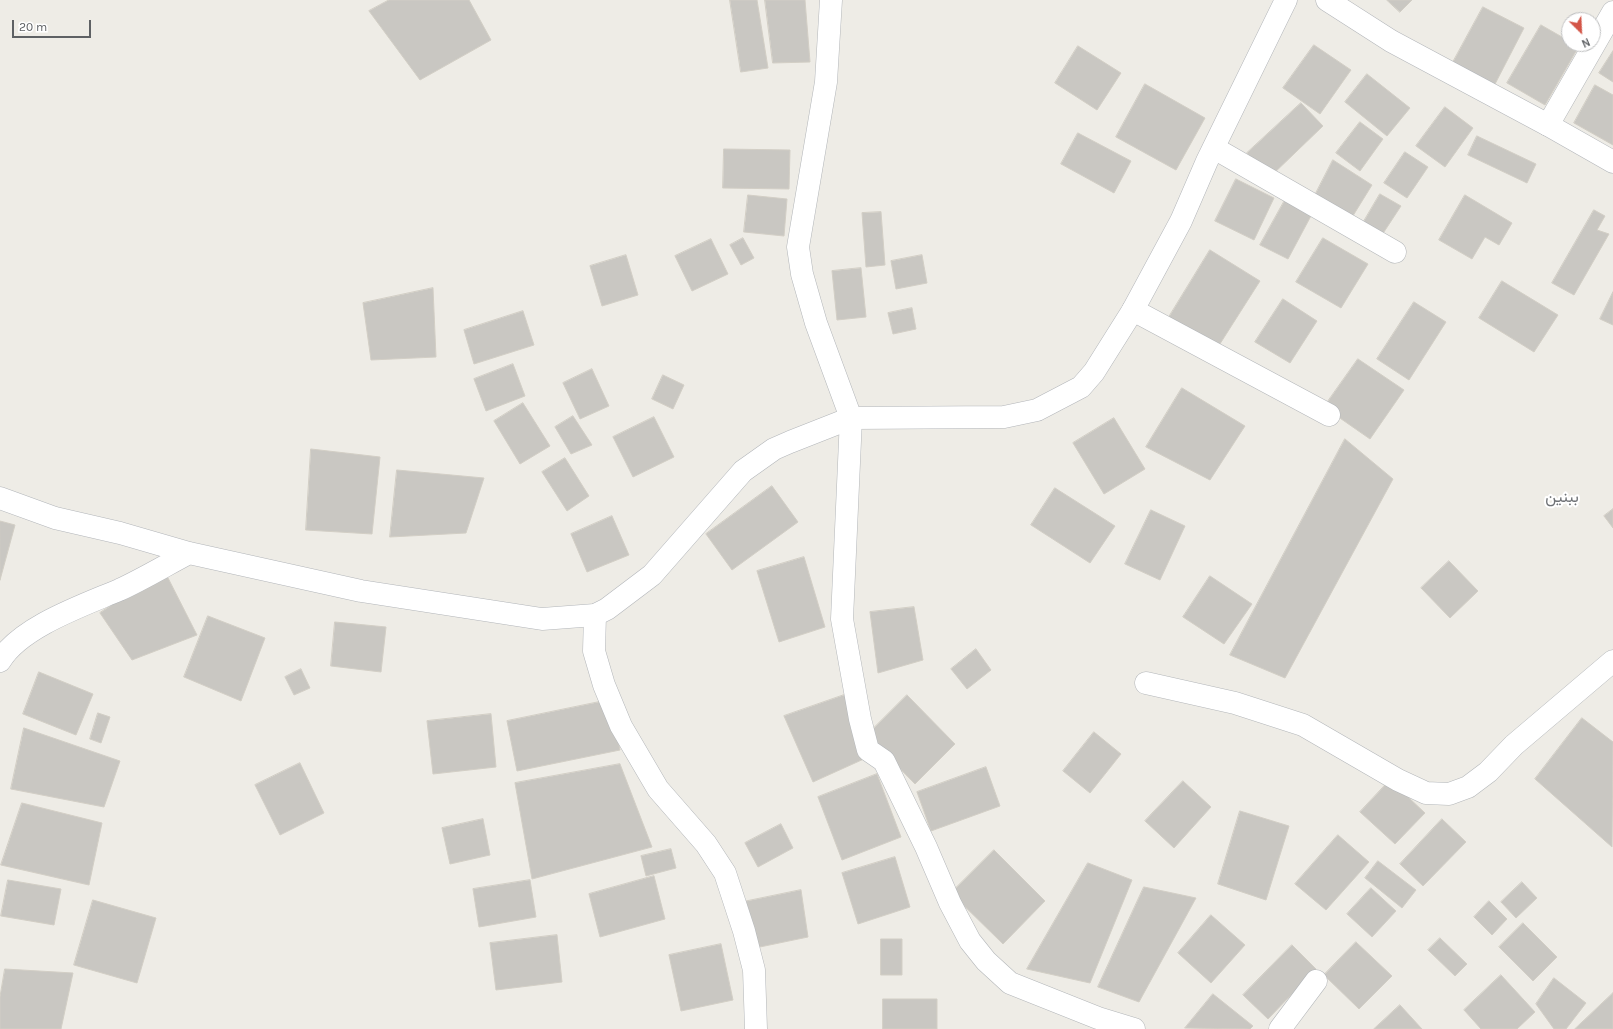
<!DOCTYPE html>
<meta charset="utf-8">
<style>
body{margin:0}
#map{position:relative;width:1613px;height:1029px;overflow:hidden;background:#eeece6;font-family:Karla,sans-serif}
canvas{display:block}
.north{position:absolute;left:1561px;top:12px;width:40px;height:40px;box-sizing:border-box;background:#fff;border:1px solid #bfc0c1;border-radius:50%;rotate:156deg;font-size:11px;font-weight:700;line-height:16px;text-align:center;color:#5e6164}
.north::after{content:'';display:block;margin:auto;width:14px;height:18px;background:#d35547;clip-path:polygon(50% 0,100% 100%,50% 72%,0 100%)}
.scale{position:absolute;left:12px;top:20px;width:79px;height:18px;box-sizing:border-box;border:2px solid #5e6164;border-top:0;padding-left:5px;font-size:12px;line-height:14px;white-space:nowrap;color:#5e6164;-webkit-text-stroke:3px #fff;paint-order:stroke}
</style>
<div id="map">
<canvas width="1613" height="1029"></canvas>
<div class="north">N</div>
<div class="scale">20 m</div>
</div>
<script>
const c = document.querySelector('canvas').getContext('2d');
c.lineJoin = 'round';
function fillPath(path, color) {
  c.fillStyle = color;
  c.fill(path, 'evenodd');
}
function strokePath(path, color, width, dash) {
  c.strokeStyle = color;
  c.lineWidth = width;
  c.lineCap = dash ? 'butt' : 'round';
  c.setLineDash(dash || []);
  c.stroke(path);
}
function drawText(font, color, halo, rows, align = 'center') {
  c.font = font + ' Karla,Vazirmatn,sans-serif';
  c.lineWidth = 4;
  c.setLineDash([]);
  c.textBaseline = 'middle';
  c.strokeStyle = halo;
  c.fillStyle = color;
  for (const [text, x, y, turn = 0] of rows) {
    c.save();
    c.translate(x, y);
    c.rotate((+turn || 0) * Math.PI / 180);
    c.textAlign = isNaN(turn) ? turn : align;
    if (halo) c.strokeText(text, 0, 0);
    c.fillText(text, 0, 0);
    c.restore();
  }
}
const building = new Path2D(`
 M389,0H469L491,40L420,80L369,11Z
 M730,0H757L768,68L741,72Z
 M765,0H805L810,62L773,63Z
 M1387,0H1412L1400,12Z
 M1483,7L1524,28L1494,86L1452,64Z
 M1541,25L1569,41V44H1575L1579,46L1545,105L1507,83Z
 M1314,45L1351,70L1320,114L1283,88Z
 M1078,46L1121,73L1097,110L1055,83Z
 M1613,51V82L1599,73Z
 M1367,74L1410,108L1387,136L1345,102Z
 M1145,84L1205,118L1176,170L1116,137Z
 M1595,85L1613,95V145L1574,123Z
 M1301,103L1323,126L1270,177L1247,153Z
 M1445,107L1473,128L1445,167L1416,146Z
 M1360,122L1383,139L1360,171L1336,153Z
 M1078,133L1131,161L1114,193L1061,164Z
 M1477,136L1536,164L1527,183L1468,155Z
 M724,149L790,150L789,189L723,188Z
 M1405,152L1428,167L1407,198L1384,183Z
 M1333,160L1372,185L1351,219L1313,199Z
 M1236,179L1274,198L1254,240L1215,221Z
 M1380,194L1401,206L1380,238L1360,228Z
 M748,195L787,199L784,236L744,232Z
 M1465,195L1512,223L1499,245L1485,237L1472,259L1439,240Z
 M1285,200L1312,214L1288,259L1260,245Z
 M1594,210L1605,216L1597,230L1609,234L1574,295L1552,283Z
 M881,212L885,265L866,267L862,213Z
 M743,238L754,258L741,265L730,245Z
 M1323,238L1368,264L1341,308L1296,282Z
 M711,239L728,274L692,291L675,256Z
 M1210,250L1260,281L1218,347L1169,317Z
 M626,255L638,295L602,306L590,266Z
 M922,255L927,283L896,289L891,261Z
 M861,268L866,317L837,320L832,271Z
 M1502,281L1558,315L1534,352L1479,318Z
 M433,288L436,357L371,360L363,303Z
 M1613,292V325L1600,319Z
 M1283,299L1317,321L1290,363L1255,342Z
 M1414,302L1446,322L1409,380L1377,359Z
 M912,308L916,329L893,334L888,313Z
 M523,311L534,345L474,364L464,330Z
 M1358,359L1404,390L1370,439L1324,407Z
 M513,364L525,396L486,411L474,379Z
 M592,369L609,406L580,419L563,383Z
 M663,375L684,385L673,409L652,399Z
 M1182,388L1245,426L1210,480L1146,447Z
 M523,403L550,446L520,464L494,421Z
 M573,416L592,445L571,454L555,427Z
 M654,417L674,457L633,477L613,437Z
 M1114,418L1145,469L1104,494L1073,443Z
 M1345,439L1393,479L1285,678L1230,655Z
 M311,449L380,457L372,534L306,530Z
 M565,458L589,496L567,511L542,472Z
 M397,470L484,478L466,533L390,537Z
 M772,486L798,522L732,570L706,534Z
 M1055,488L1115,526L1090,563L1031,525Z
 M1613,509V528L1604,516Z
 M1151,510L1185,526L1160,580L1125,564Z
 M612,516L629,555L587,572L571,534Z
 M0,521L15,525L0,580Z
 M804,557L825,627L779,642L757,571Z
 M1449,561L1478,591L1450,618L1421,588Z
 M164,570L197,635L132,660L100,613Z
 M1210,576L1252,604L1224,644L1183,617Z
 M914,607L923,660L878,673L870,612Z
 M208,616L265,638L241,701L184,677Z
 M335,622L386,627L381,672L331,666Z
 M976,649L991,670L967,689L951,669Z
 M301,669L310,688L294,695L285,677Z
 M39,672L93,694L76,735L23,714Z
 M847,694L866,758L813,782L784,716Z
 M907,695L955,744L915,784L867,735Z
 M609,700L620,750L517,771L507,721Z
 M98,713L110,717L101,743L90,739Z
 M491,714L496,767L433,774L427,721Z
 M1582,718L1613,742L1612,847L1535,779Z
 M24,728L120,761L104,807L11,789Z
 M1094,732L1121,754L1090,793L1063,771Z
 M300,763L324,813L280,835L255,785Z
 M620,764L652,847L532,879L515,783Z
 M986,767L1000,806L931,831L917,792Z
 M877,774L901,837L842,860L818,797Z
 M1390,780L1425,813L1395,844L1360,812Z
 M1183,781L1211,807L1174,848L1145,821Z
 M22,803L102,823L89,885L1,865Z
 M1240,811L1289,826L1266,900L1218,884Z
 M483,819L490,855L450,864L442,828Z
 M1442,819L1466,842L1423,886L1400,864Z
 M781,824L793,848L758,867L745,843Z
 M1338,835L1369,862L1326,910L1295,884Z
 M671,849L676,868L646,876L641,856Z
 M994,850L1045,901L1003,944L951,893Z
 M895,857L910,907L858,924L842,873Z
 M1378,861L1416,890L1402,908L1365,878Z
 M1088,863L1132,880L1090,983L1027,969Z
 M654,876L665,919L600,937L589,894Z
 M8,880L61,889L54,925L1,916Z
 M530,880L536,917L479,927L473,889Z
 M1522,882L1537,898L1516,918L1501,902Z
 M1144,887L1196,898L1139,1002L1098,987Z
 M1371,888L1396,911L1372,937L1347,914Z
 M801,890L808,937L755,948L743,902Z
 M93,900L156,918L137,983L74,965Z
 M1489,901L1507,919L1492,935L1474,917Z
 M1211,915L1245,945L1211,983L1178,953Z
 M1523,923L1557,957L1533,981L1499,947Z
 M557,935L562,982L496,990L490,943Z
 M1440,938L1467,964L1455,976L1428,950Z
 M881,939H902V975H881Z
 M1356,942L1392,976L1359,1009L1324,975Z
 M721,944L733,1000L681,1011L669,955Z
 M1292,945L1316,969L1268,1019L1243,995Z
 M5,969L73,973L61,1029H0V997Z
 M1501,975L1535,1012L1517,1029H1481L1464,1010Z
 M1554,978L1586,1003L1566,1029H1554L1536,1004Z
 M1613,993V1029H1575Z
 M1213,994L1253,1026L1250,1029L1185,1028Z
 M883,999H937V1029H883Z
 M1400,1005L1422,1029H1374Z`);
fillPath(building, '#c9c7c2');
strokePath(building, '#d2cec5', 1);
const street = new Path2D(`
 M831,0L826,82L798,247L802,274L816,323L851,418L842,619L860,719L868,750L884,761L926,847L950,903L970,941L986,961L1010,983L1098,1018L1134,1029
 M1548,125L1613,12
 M1214,148L1395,252
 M1133,310L1329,415
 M595,615L594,651L604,685L621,726L658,789L706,844L725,873L744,931L754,970L756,1029
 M1146,683L1235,703L1303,725L1398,780L1426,793L1449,794L1468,787L1488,772L1514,745L1613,661
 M1280,1029L1316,981`);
const secondary = new Path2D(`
 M1327,0L1391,41L1548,125L1613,162
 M0,498L55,518L120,533L189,553L361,591L542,619L595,615L607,609L652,575L743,471L774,449L790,442L851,418L1004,417L1037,410L1081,387L1094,372L1133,310L1181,221L1207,161L1286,0
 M0,661C20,627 84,605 119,590C143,579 166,565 189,553`);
strokePath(street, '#b3b6b9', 23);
strokePath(secondary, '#b2b5b9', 23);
strokePath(street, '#fff', 22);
strokePath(secondary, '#fff', 22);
drawText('16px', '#6f7276', '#fff', [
 ["ببنين",1562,497]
]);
</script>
